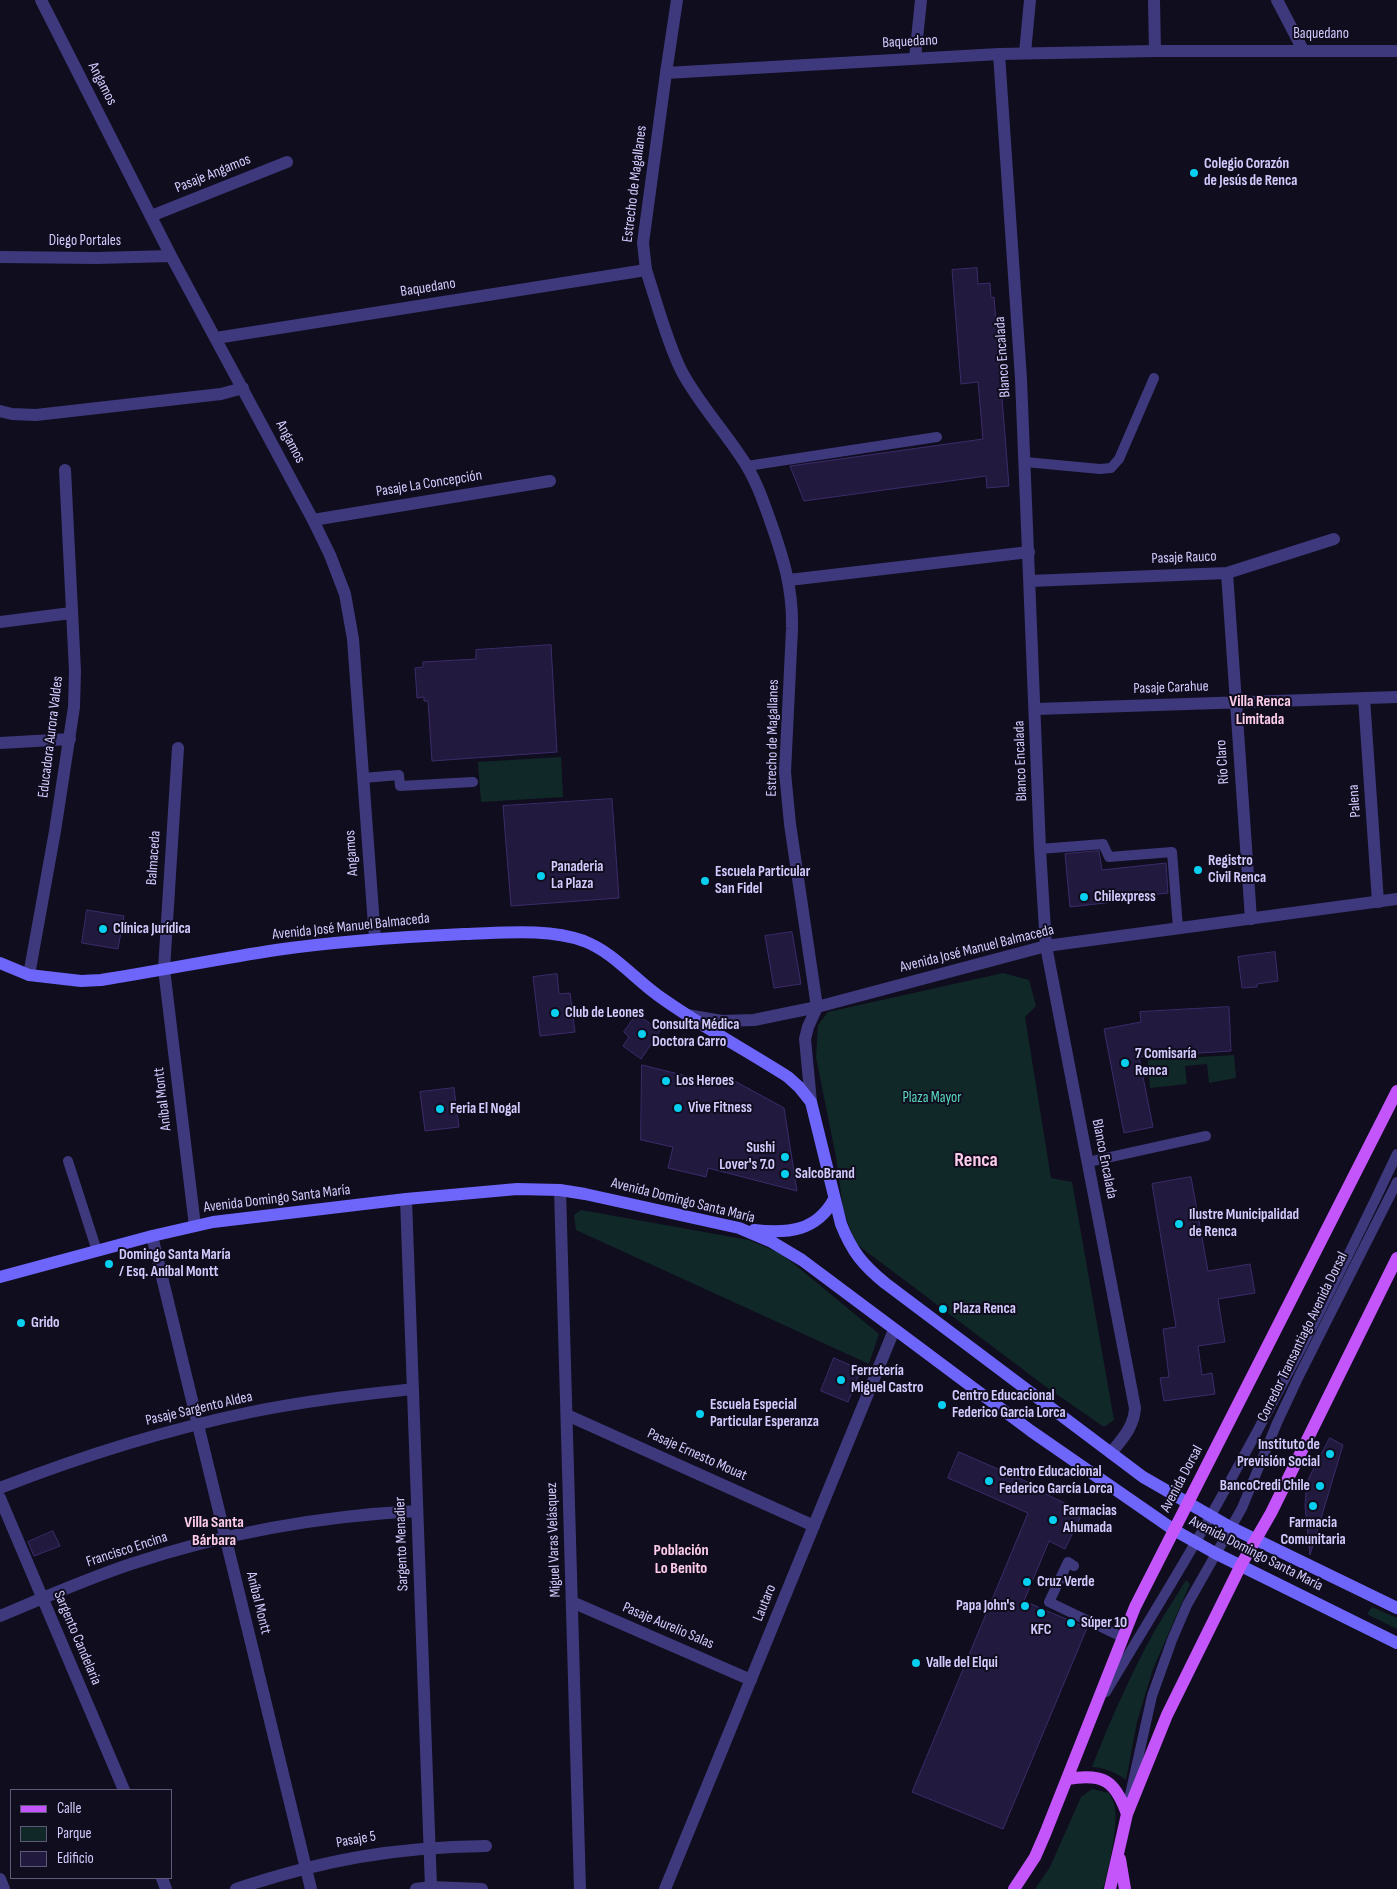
<!DOCTYPE html>
<meta charset="utf-8">
<style>
body{margin:0}
#map{position:relative;width:1397px;height:1889px;overflow:hidden;background:#100d1e;font-family:"Sofia Sans Condensed",sans-serif}
canvas{display:block}
.legend{position:absolute;left:10px;top:1789px;width:162px;height:90px;box-sizing:border-box;background:#100d1e;border:1px solid #5e5978;margin:0;padding:6px 9px;list-style:none;font-size:15px;color:#d3cbfe}
.legend li{display:flex;align-items:center;gap:10px;height:25px}
.legend b{width:25px;border:1px solid #5e5978}
</style>
<div id="map">
<canvas width="1397" height="1889"></canvas>
<ul class="legend">
<li><b style="height:6px;background:#c355fb"></b>Calle</li>
<li><b style="height:14px;background:#102828"></b>Parque</li>
<li><b style="height:14px;background:#22193f"></b>Edificio</li>
</ul>
</div>
<script>
const c = document.querySelector('canvas').getContext('2d');
c.lineJoin = 'round';
function fillPath(path, color) {
  c.fillStyle = color;
  c.fill(path, 'evenodd');
}
function strokePath(path, color, width, dash) {
  c.strokeStyle = color;
  c.lineWidth = width;
  c.lineCap = dash ? 'butt' : 'round';
  c.setLineDash(dash || []);
  c.stroke(path);
}
function drawText(font, color, halo, rows, align = 'center') {
  c.font = font + ' "Sofia Sans Condensed",sans-serif';
  c.lineWidth = 4;
  c.setLineDash([]);
  c.textBaseline = 'middle';
  c.strokeStyle = halo;
  c.fillStyle = color;
  for (const [text, x, y, turn = 0] of rows) {
    c.save();
    c.translate(x, y);
    c.rotate((+turn || 0) * Math.PI / 180);
    c.textAlign = isNaN(turn) ? turn : align;
    if (halo) c.strokeText(text, 0, 0);
    c.fillText(text, 0, 0);
    c.restore();
  }
}
fillPath(new Path2D(`
 M561,757L563,797L481,802L478,762Z
 M1003,973L1029,980L1036,1006L1025,1017L1051,1178L1072,1182L1114,1420L1104,1427L1049,1389L855,1243L843,1208L836,1157L816,1057L818,1025L828,1012Z
 M1234,1055L1236,1078L1209,1083L1207,1064L1185,1066L1187,1084L1150,1088L1148,1060Z
 M581,1210L749,1240L782,1254L879,1334L869,1364L576,1230L574,1215Z
 M1186,1580L1190,1584L1153,1669L1137,1722L1126,1780C1116,1772 1105,1768 1092,1767C1110,1720 1131,1674 1155,1630C1165,1613 1176,1597 1186,1580Z
 M1372,1607L1397,1618V1629L1367,1614Z
 M1092,1789L1109,1793C1111,1797 1113,1800 1114,1804C1120,1821 1108,1871 1103,1889H1035L1050,1867L1081,1797Z`), '#102828');
const building = new Path2D(`
 M977,268L978,284L990,283L991,298L994,297L1009,486L987,488L986,476L804,501L790,466L983,439L978,382L961,384L952,270Z
 M551,645L557,752L432,761L428,701H424V697L417,698L415,668L423,667V662L476,659V650Z
 M612,799L619,898L511,906L503,806Z
 M1099,851L1102,870L1166,863L1168,893L1140,896V899L1070,907L1065,854Z
 M87,910L124,916L118,949L82,943Z
 M792,932L801,984L774,988L765,936Z
 M1275,952L1278,981L1257,984V987L1242,988L1238,957Z
 M557,974L559,994L570,993L575,1032L540,1036L533,977Z
 M1229,1007L1231,1051L1139,1057L1153,1127L1124,1133L1104,1029L1141,1022L1140,1012Z
 M637,1014L660,1031L641,1059L623,1046L629,1037L624,1032Z
 M642,1065L727,1086L731,1079L784,1108L797,1191L708,1168L706,1177L668,1168L673,1147L641,1140Z
 M454,1088L459,1127L425,1131L420,1092Z
 M1191,1177L1208,1271L1250,1264L1255,1293L1218,1299L1225,1342L1198,1346L1202,1375L1212,1373L1215,1394L1164,1401L1160,1378L1169,1377L1163,1329L1176,1327L1152,1184Z
 M834,1358L861,1370L848,1402L821,1391Z
 M1330,1438L1343,1445L1310,1555L1305,1506L1306,1493L1309,1478Z
 M959,1452L1030,1483L1029,1486L1083,1512L1065,1549L1049,1541L1024,1601L1087,1628L1003,1829L912,1792L1028,1513L948,1478Z
 M53,1531L60,1546L34,1556L28,1542Z`);
fillPath(building, '#22193f');
strokePath(building, '#3b2c6a', 1);
strokePath(new Path2D(`
 M1025,462L1100,469L1111,468L1119,459L1154,378
 M747,466L937,437
 M363,778L399,775L400,786L473,782
 M1040,849L1103,844L1109,857L1172,852L1178,928
 M68,1161L97,1251
 M1088,1162L1206,1136
 M1074,1566L1068,1562L1049,1602L1122,1637
 M1106,1692C1141,1633 1177,1576 1210,1517C1277,1398 1339,1277 1397,1154
 M1129,1799L1152,1696L1172,1640L1187,1605L1242,1508L1277,1423L1299,1376L1397,1182`), '#3e397c', 10);
strokePath(new Path2D(`
 M1154,0L1155,51
 M1277,0L1303,50
 M1025,53L1030,0
 M999,54L1021,379L1040,849L1046,946L1135,1408C1134,1427 1122,1439 1111,1453
 M915,58L921,0
 M666,73L677,0
 M151,216L287,162
 M0,257L97,258L171,256
 M646,270C657,303 666,339 681,370C697,401 722,428 741,457C755,477 763,500 771,523C784,560 793,590 792,629L785,772L790,824L817,1007
 M0,411L12,414L36,415L221,394L243,388
 M313,520L550,481
 M1227,573L1251,919
 M789,580L1029,552
 M1030,581L1227,573L1334,539
 M0,622L71,613
 M1364,698L1378,902
 M1036,709L1397,697
 M0,743L70,739
 M178,748L164,969L195,1226
 M29,975L55,831L74,707L75,671L65,470
 M560,1190L580,1889
 M406,1199L431,1887
 M152,1236L311,1889
 M567,1415L814,1526
 M0,1488C82,1456 165,1430 251,1412C304,1401 359,1395 413,1389
 M0,1498L124,1790
 M572,1602L751,1680
 M0,1616C43,1598 86,1579 131,1564C224,1533 319,1516 417,1511
 M162,1878L166,1889
 M236,1889C323,1860 394,1847 486,1846
 M665,1889L894,1330`), '#3e397c', 12);
strokePath(new Path2D(`
 M41,0L171,256L313,520L330,555L345,594L353,639L375,939
 M216,338L646,270L643,243L666,73L999,54L1155,51H1397
 M687,1015L722,1021L754,1020L817,1007L1046,946L1397,899
 M811,1102L805,1039L808,1027L817,1007
 M0,1879L4,1889
 M416,1889L431,1887L482,1889`), '#3e397c', 12);
strokePath(new Path2D(`
 M0,963L29,975L81,981L101,980C159,971 217,959 276,950C338,941 401,937 464,934C503,933 547,928 584,941C615,953 636,981 663,999C703,1027 747,1051 788,1077L799,1087L811,1102L841,1224C852,1252 863,1265 885,1283L1143,1477L1230,1527L1397,1608
 M754,1230C788,1234 817,1231 834,1199
 M0,1277L152,1236L213,1222L406,1199L517,1189L560,1190L585,1194L739,1228L772,1242L802,1260L1031,1431L1174,1530L1215,1553L1397,1643`), '#6e65fb', 12);
strokePath(new Path2D(`
 M1067,1779C1103,1773 1115,1780 1127,1814
 M1120,1859L1125,1889
 M1014,1889L1035,1857L1045,1834L1135,1607L1397,1091
 M1110,1889L1127,1814L1167,1715L1241,1565L1271,1513L1397,1258`), '#c355fb', 12);
for (const [x, y, r, color] of [
 [1194,173,5,"#06cfef"],
 [1198,870,5,"#06cfef"],
 [541,876,5,"#06cfef"],
 [705,881,5,"#06cfef"],
 [1084,897,5,"#06cfef"],
 [103,929,5,"#06cfef"],
 [555,1013,5,"#06cfef"],
 [642,1034,5,"#06cfef"],
 [1125,1063,5,"#06cfef"],
 [666,1081,5,"#06cfef"],
 [678,1108,5,"#06cfef"],
 [440,1109,5,"#06cfef"],
 [785,1157,5,"#06cfef"],
 [785,1174,5,"#06cfef"],
 [1179,1224,5,"#06cfef"],
 [109,1264,5,"#06cfef"],
 [943,1309,5,"#06cfef"],
 [21,1323,5,"#06cfef"],
 [841,1380,5,"#06cfef"],
 [942,1405,5,"#06cfef"],
 [700,1414,5,"#06cfef"],
 [1330,1454,5,"#06cfef"],
 [989,1481,5,"#06cfef"],
 [1320,1486,5,"#06cfef"],
 [1313,1506,5,"#06cfef"],
 [1053,1520,5,"#06cfef"],
 [1027,1582,5,"#06cfef"],
 [1025,1606,5,"#06cfef"],
 [1041,1613,5,"#06cfef"],
 [1071,1623,5,"#06cfef"],
 [916,1663,5,"#06cfef"]
]) {
  const dot = new Path2D();
  dot.arc(x, y, r, 0, 2 * Math.PI);
  c.fillStyle = color;
  c.fill(dot);
  strokePath(dot, '#100d1e', 2);
}
drawText('15px', '#d3cbfe', '#100d1e', [
 ["Baquedano",1321,34],
 ["Baquedano",910,42,-3],
 ["Angamos",102,84,63],
 ["Pasaje Angamos",213,174,-22],
 ["Estrecho de Magallanes",635,184,-83],
 ["Diego Portales",85,241],
 ["Baquedano",428,288,-9],
 ["Blanco Encalada",1003,357,-94],
 ["Angamos",290,442,62],
 ["Pasaje La Concepción",429,484,-9],
 ["Pasaje Rauco",1184,558,-2],
 ["Pasaje Carahue",1171,688,-2],
 ["Educadora Aurora Valdes",51,737,-83],
 ["Estrecho de Magallanes",773,738,-89],
 ["Blanco Encalada",1021,761,-92],
 ["Río Claro",1223,762,-94],
 ["Palena",1355,801,-94],
 ["Angamos",352,853,-94],
 ["Balmaceda",154,858,-86],
 ["Avenida José Manuel Balmaceda",351,927,-6],
 ["Avenida José Manuel Balmaceda",977,949,-14],
 ["Aníbal Montt",163,1099,-97],
 ["Blanco Encalada",1104,1159,79],
 ["Avenida Domingo Santa María",277,1199,-7],
 ["Avenida Domingo Santa María",683,1201,14],
 ["Corredor Transantiago Avenida Dorsal",1303,1337,-64],
 ["Pasaje Sargento Aldea",199,1409,-13],
 ["Pasaje Ernesto Mouat",697,1455,24],
 ["Avenida Dorsal",1182,1479,-62],
 ["Miguel Varas Velásquez",554,1540,-92],
 ["Sargento Menadier",402,1544,-92],
 ["Francisco Encina",127,1550,-18],
 ["Avenida Domingo Santa María",1256,1554,27],
 ["Aníbal Montt",258,1603,76],
 ["Lautaro",765,1603,-68],
 ["Pasaje Aurelio Salas",668,1626,23],
 ["Sargento Candelaria",77,1638,67],
 ["Pasaje 5",356,1840,-10]
]);
drawText('bold 15px', '#d3cbfe', '#100d1e', [
 ["Colegio Corazón",1204,164],
 ["de Jesús de Renca",1204,181],
 ["Registro",1208,861],
 ["Civil Renca",1208,878],
 ["Panaderia",551,867],
 ["La Plaza",551,884],
 ["Escuela Particular",715,872],
 ["San Fidel",715,889],
 ["Chilexpress",1094,897],
 ["Clínica Jurídica",113,929],
 ["Club de Leones",565,1013],
 ["Consulta Médica",652,1025],
 ["Doctora Carro",652,1042],
 ["7 Comisaría",1135,1054],
 ["Renca",1135,1071],
 ["Los Heroes",676,1081],
 ["Vive Fitness",688,1108],
 ["Feria El Nogal",450,1109],
 ["Sushi",775,1148,"right"],
 ["Lover's 7.0",775,1165,"right"],
 ["SalcoBrand",795,1174],
 ["Ilustre Municipalidad",1189,1215],
 ["de Renca",1189,1232],
 ["Domingo Santa María",119,1255],
 ["/ Esq. Aníbal Montt",119,1272],
 ["Plaza Renca",953,1309],
 ["Grido",31,1323],
 ["Ferretería",851,1371],
 ["Miguel Castro",851,1388],
 ["Centro Educacional",952,1396],
 ["Federico Garcia Lorca",952,1413],
 ["Escuela Especial",710,1405],
 ["Particular Esperanza",710,1422],
 ["Instituto de",1320,1445,"right"],
 ["Previsión Social",1320,1462,"right"],
 ["Centro Educacional",999,1472],
 ["Federico García Lorca",999,1489],
 ["BancoCredi Chile",1310,1486,"right"],
 ["Farmacias",1063,1511],
 ["Ahumada",1063,1528],
 ["Farmacia",1313,1523,"center"],
 ["Comunitaria",1313,1540,"center"],
 ["Cruz Verde",1037,1582],
 ["Papa John's",1015,1606,"right"],
 ["Súper 10",1081,1623],
 ["KFC",1041,1630,"center"],
 ["Valle del Elqui",926,1663]
], 'left');
drawText('15px', '#5adbc0', '#100d1e', [
 ["Plaza Mayor",932,1098]
]);
drawText('bold 16px', '#fecdea', '#100d1e', [
 ["Villa Renca",1260,702],
 ["Limitada",1260,720],
 ["Villa Santa",214,1523],
 ["Bárbara",214,1541],
 ["Población",681,1551],
 ["Lo Benito",681,1569]
]);
drawText('bold 20px', '#fecdea', '#100d1e', [
 ["Renca",976,1161]
]);
</script>
